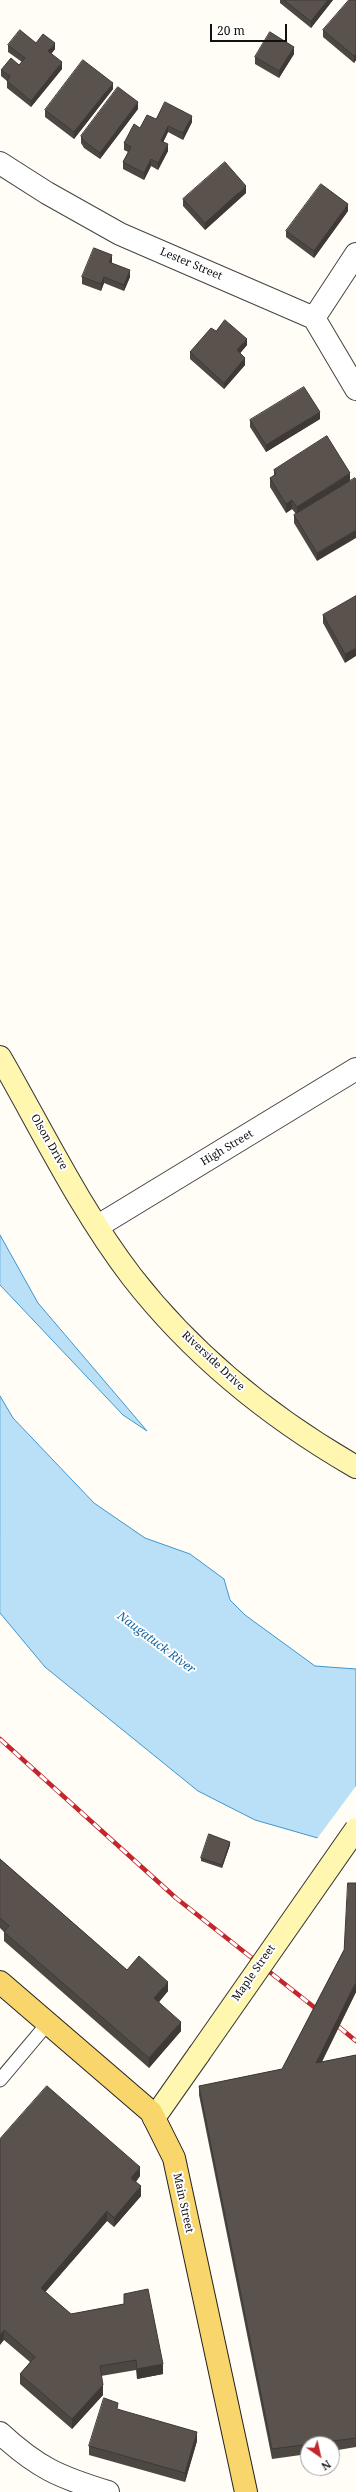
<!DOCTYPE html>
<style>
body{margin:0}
#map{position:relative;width:356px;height:2492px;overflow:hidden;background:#fffdf5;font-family:"Noto Serif",serif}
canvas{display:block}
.north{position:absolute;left:300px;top:2436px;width:40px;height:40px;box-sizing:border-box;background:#fff;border:1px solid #a0a0a0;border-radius:50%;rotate:146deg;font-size:11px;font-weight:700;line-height:16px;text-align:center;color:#111}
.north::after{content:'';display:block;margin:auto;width:14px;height:18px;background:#c4262e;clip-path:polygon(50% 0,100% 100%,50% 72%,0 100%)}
.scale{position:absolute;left:210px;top:24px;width:77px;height:18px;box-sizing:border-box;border:2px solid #111;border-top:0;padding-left:5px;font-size:12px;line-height:14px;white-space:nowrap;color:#111;-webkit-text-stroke:3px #fff;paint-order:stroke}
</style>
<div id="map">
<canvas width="356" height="2492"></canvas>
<div class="north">N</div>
<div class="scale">20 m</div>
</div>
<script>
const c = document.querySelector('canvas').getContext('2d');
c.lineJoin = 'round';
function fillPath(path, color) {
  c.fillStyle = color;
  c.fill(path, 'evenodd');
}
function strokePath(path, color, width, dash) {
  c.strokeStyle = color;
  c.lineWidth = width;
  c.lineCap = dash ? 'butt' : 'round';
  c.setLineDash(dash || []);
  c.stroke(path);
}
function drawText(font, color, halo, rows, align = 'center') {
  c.font = font + ' "Noto Serif",serif';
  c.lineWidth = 4;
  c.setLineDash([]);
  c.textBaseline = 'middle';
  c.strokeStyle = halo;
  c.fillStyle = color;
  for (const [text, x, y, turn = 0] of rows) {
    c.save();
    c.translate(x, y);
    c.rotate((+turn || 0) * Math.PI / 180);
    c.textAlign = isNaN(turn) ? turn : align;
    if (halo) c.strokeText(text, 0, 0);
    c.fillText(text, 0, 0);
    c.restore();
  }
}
const water = new Path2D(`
 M0,1235L38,1303L147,1431L123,1415L0,1285Z
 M0,1396L13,1418L94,1503L145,1538L190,1554L224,1579L230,1600L245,1615L315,1666L356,1669V1849L255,1820L198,1791L45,1667L0,1613Z`);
fillPath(water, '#b9e0f7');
strokePath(water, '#3f96cf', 1);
fillPath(new Path2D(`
 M356,1786V1851L316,1840Z`), '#fffdf5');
const service = new Path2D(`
 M0,2080L48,2023`);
const minor = new Path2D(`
 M0,163L47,193L120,234L314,318L356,389
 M314,318L356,254
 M98,1226L356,1069
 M0,2433C38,2468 59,2477 108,2492`);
const secondary = new Path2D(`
 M0,1057C42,1130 80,1209 132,1277C192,1354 271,1418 356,1467
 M154,2118L199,2054`);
const primary = new Path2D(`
 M0,1982L151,2112L174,2158L246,2492`);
strokePath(service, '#444', 15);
strokePath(minor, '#444', 24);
strokePath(secondary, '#333', 24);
strokePath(primary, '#222', 24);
strokePath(service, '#fff', 13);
strokePath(minor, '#fff', 22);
strokePath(secondary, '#fff6b0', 22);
strokePath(primary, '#f9d66b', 22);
const rail = new Path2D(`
 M0,1739L176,1898L319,2011
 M339,2027L356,2041`);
strokePath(rail, '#c4262e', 4.5);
strokePath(rail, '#fff', 3, [9]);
const secondaryBridge = new Path2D(`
 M199,2054L356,1829`);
strokePath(secondaryBridge, '#333', 24, []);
strokePath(secondaryBridge, '#fff6b0', 22);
fillPath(new Path2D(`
 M280,0H333L311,28L280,3Z
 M356,0V60L354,63L323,37V30Z
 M36,43L55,49L51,54L62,69L31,107L7,88V81L1,76V70L19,65L22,62L8,52V45Z
 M294,54L279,78L255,64V57Z
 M113,89L74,139L45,117V110Z
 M138,109L100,159L84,148L81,143V136Z
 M156,119L192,122L183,140L168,132L163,142L168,151L158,170L151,166L144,180L123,169V162L128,152L124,150V143L140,128Z
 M246,193L205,230L183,206V199Z
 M348,211L314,258L286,237V231Z
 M112,262V263L130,277L124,291L104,283L101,291L82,284V277Z
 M216,331L247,345L240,353L245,365L224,389L190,359V352Z
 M320,419L266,452L250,427V420Z
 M327,436L317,561L294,523V515L296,514L292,509L286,513L270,487V478L274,476V470Z
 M356,596L345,663L323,623V615Z
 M230,1845L222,1868L201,1861V1858Z
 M0,1859L127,1970L168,1991L159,2002L181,2031L149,2068L4,1941V1932L0,1928Z
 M344,1950L356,1992L322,2062L356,2055V2447L332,2451V2444H308V2454L272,2459L199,2095V2086L282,2069Z
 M0,2139L140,2176L136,2182L141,2196L114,2227L107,2221L45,2292L71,2314L124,2304V2294L163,2374L137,2379L136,2370L101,2376L103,2395L72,2429L20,2384V2374L30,2362L4,2340Z
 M118,2409L197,2441L185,2482L89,2455V2446Z`), '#4d4742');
fillPath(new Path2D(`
 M328,0H333L311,28V21Z
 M55,43V49L48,58V51Z
 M294,47V54L279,78V71Z
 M356,54V60L354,63V56Z
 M62,62V69L31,107V101Z
 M113,83V89L74,139V132Z
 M138,102V109L100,159V153Z
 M192,116V122L183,140V133Z
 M168,126V132L161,147V141Z
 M168,144V151L158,170V163Z
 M151,159V166L144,180V173Z
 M246,186V193L205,230V223Z
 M348,204V211L314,258V251Z
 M112,255V262L109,269V262Z
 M130,270V277L124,291V285Z
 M104,277V283L101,291V284Z
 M247,339V345L237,357V350Z
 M245,358V365L224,389V383Z
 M320,412V419L266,452V445Z
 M350,473V482L297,516V507Z
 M292,500V509L286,513V504Z
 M356,530V538L317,561V553Z
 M356,648V656L345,663V654Z
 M230,1842V1845L222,1868V1865Z
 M168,1982V1991L154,2008V1998Z
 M356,1982V1992L316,2073V2063Z
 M181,2022V2031L149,2068V2058Z
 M140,2167V2176L131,2187V2178Z
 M141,2186V2196L114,2227V2218Z
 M107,2211V2221L41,2297V2288Z
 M4,2330V2340L0,2345V2335Z
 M163,2364V2374L137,2379V2369Z
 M103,2385V2395L72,2429V2419Z
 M197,2432V2441L185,2482V2473Z`), '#3f3936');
const building = new Path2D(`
 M284,0H328L311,21Z
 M349,0H356V54L354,56L323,30Z
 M20,30L36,43L43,34L55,43L48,51L62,62L31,101L7,81L10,76L1,70L11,58L19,65L25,58L8,45Z
 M270,32L294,47L279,71L255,57Z
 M83,60L113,83L74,132L45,110Z
 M118,87L138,102L100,153L84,141L81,136Z
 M165,102L192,116L183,133L168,126L161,141L168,144L158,163L151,159L144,173L123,162L131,147L124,143L134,124L140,128L147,115L156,119Z
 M225,162L246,186L205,223L183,199Z
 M321,184L348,204L314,251L286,231Z
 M94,248L112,255L109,262L130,270L124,285L104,277L101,284L82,277Z
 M225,320L247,339L237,350L245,358L224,383L190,352L211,328L216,331Z
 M304,387L320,412L266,445L250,420Z
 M327,436L350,473L297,507L292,500L286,504L270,478L276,474L274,470Z
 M355,478L356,480V530L317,553L294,515Z
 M356,596V648L345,654L323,615Z
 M209,1834L230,1842L222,1865L201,1858Z
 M0,1859L127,1970L139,1956L168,1982L154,1998L181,2022L149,2058L4,1932L9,1926L0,1918Z
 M348,1883H356V1982L316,2063L356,2055V2438L272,2449L199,2086L282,2069L344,1950Z
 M47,2086L140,2167L131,2178L141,2186L114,2218L107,2211L41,2288L71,2314L124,2304V2294L148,2289L163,2364L137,2369L136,2360L100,2366L103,2385L72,2419L20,2374L35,2357L4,2330L0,2335V2139Z
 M104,2398L118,2403L117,2409L197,2432L185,2473L89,2446Z`);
fillPath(building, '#5a524d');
strokePath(building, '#3f3936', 1);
drawText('11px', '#111', '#fff', [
 ["Lester Street",191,264,23],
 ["Olson Drive",49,1142,60],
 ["High Street",227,1148,-31],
 ["Riverside Drive",213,1361,43],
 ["Maple Street",254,1973,-55],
 ["Main Street",183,2203,78]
]);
drawText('italic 12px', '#1768a6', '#fff', [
 ["Naugatuck River",156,1643,37]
]);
</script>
